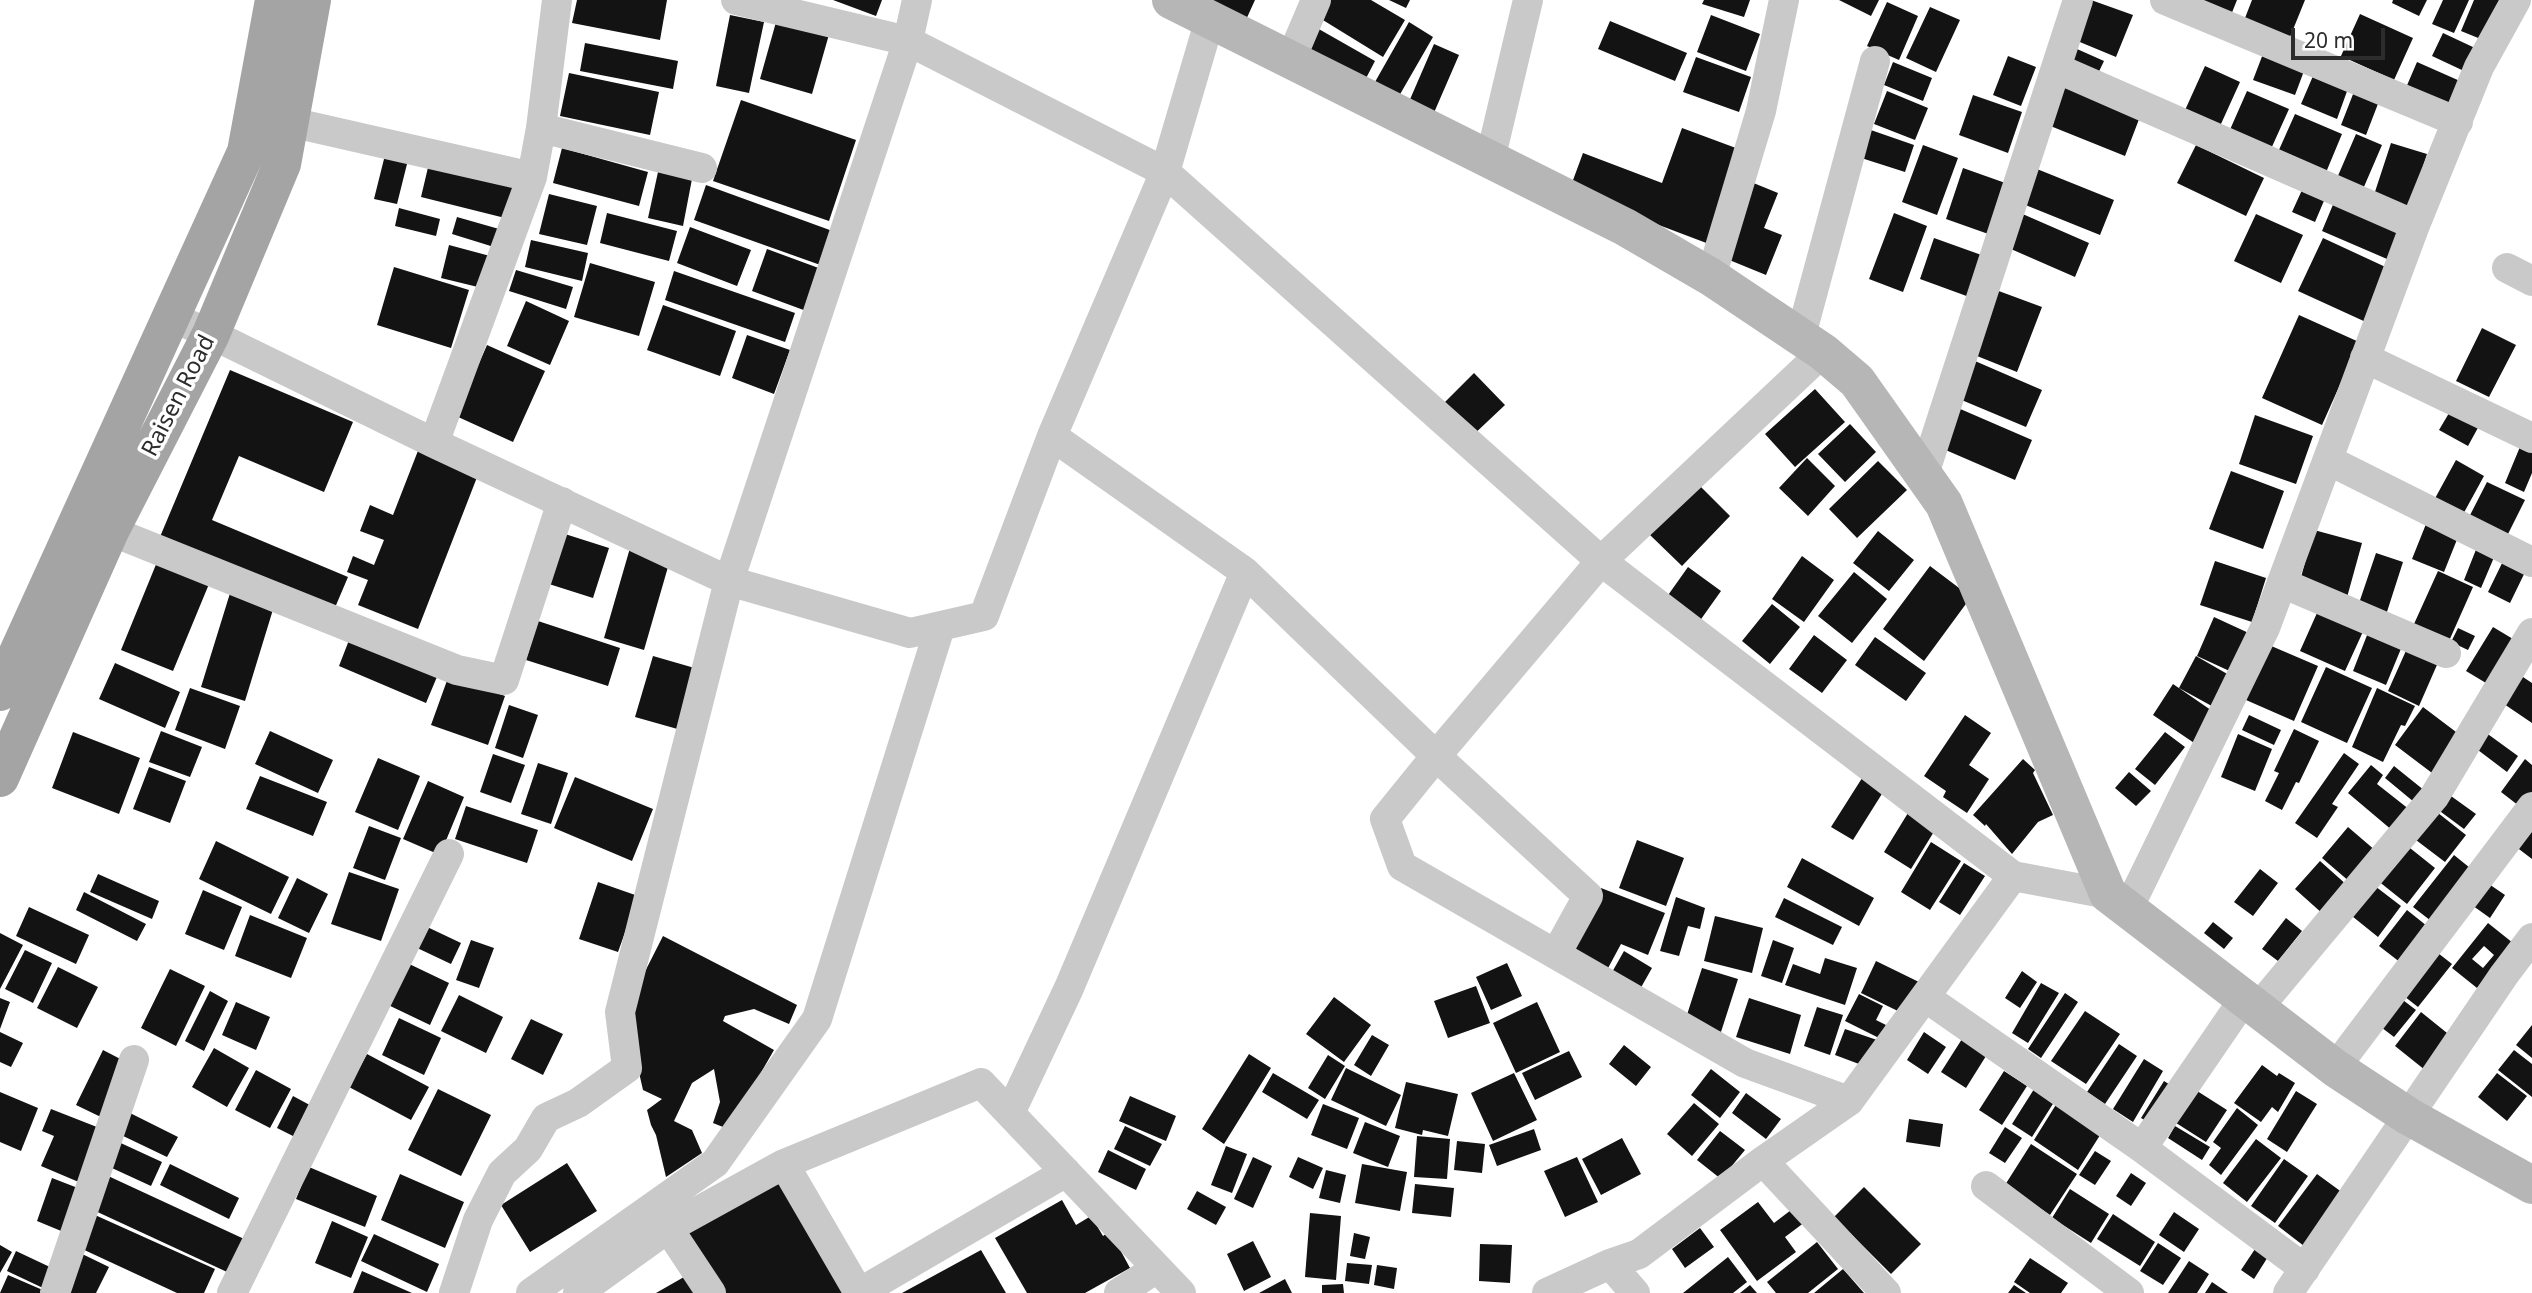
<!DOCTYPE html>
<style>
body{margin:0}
#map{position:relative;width:2532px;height:1293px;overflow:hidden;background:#fff;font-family:"Noto Sans",sans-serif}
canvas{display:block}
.scale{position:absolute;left:2291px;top:28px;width:94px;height:32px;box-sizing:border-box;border:4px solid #2c2c2c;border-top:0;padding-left:9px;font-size:21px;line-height:24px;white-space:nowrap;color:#2c2c2c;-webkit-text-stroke:5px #fff;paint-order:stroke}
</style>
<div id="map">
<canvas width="2532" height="1293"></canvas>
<div class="scale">20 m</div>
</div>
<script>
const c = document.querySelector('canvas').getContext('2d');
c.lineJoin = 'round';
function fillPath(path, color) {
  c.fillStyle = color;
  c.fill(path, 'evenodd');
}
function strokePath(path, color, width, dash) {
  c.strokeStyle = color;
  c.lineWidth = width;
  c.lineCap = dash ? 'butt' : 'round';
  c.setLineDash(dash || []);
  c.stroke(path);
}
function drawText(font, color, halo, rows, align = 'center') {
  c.font = font + ' "Noto Sans",sans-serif';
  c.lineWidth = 7;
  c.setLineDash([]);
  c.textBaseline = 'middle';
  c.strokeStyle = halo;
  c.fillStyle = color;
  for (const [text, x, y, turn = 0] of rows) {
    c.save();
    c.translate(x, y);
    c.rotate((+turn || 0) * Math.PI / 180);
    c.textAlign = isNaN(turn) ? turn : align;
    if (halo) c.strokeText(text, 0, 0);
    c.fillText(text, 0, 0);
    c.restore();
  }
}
fillPath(new Path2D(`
 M577,0H667L660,40L572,23Z
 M833,0H882L876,16Z
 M1209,0H1255L1245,22Z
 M1328,0H1371L1405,20L1383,57L1318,17Z
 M1389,0H1410L1406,8Z
 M1704,0H1750L1744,17L1702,4Z
 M1839,0H1879L1871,16Z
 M2091,0L2133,15L2116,57L2075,40Z
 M2199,0H2237L2231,15Z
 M2252,0H2305L2290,37L2245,18Z
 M2393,0H2427L2419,16L2392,3Z
 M2443,0H2469L2454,33L2432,24Z
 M2474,0H2506L2488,42L2461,31Z
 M1887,2L1918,16L1899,60L1867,46Z
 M1930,7L1960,20L1936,72L1906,58Z
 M2360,14L2413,38L2394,80L2341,56Z
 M730,15L764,22L749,93L716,86Z
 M778,15L830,31L812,94L760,79Z
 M1711,15L1760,34L1746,71L1697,52Z
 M1610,21L1687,53L1675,81L1598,49Z
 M1409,22L1433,37L1395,103L1371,89Z
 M1317,28L1375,61L1363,84L1304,51Z
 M2443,33L2475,48L2464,71L2432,56Z
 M585,43L678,61L673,89L580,71Z
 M1434,44L1459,55L1433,115L1408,104Z
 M2266,46L2307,63L2295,95L2253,80Z
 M2077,49L2104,61L2094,82L2068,71Z
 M2008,56L2036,67L2021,106L1993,95Z
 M1696,57L1751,77L1739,112L1683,92Z
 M1893,62L1932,78L1923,101L1884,85Z
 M2417,62L2469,85L2457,112L2405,90Z
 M2205,66L2240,82L2216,135L2181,119Z
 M2316,69L2350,83L2337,119L2301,104Z
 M569,73L659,92L650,135L560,116Z
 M2059,81L2141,114L2125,156L2043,123Z
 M2357,84L2381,96L2366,135L2341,125Z
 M1887,91L1928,108L1915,140L1874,124Z
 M2247,91L2289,109L2266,160L2225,141Z
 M1973,95L2022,112L2008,153L1959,135Z
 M741,100L856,140L829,221L713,181Z
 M2295,114L2342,134L2322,182L2274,161Z
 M1682,128L1744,151L1709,244L1569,191L1583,153L1662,183Z
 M1865,128L1914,145L1905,172L1855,156Z
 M2356,134L2382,145L2360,196L2334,185Z
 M2391,143L2427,154L2407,216L2371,204Z
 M1923,145L1958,158L1937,215L1902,202Z
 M2196,145L2264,178L2246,216L2177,183Z
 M387,147L410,152L397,204L374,199Z
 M562,148L648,172L639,206L553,183Z
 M430,159L519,182L509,219L421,197Z
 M2032,167L2114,200L2100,235L2018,202Z
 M1963,168L2011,185L1994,236L1946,219Z
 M658,172L692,179L683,226L648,218Z
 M2307,179L2329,189L2315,222L2292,212Z
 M1751,182L1778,193L1764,228L1782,235L1766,275L1722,257Z
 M706,185L838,233L826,267L694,220Z
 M549,194L597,206L587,245L539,234Z
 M2337,195L2410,225L2394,262L2322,231Z
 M399,208L440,219L436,236L395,226Z
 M2018,212L2089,243L2075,277L2004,246Z
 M607,213L677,231L669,261L600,243Z
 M1894,213L1927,226L1903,292L1869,279Z
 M2256,214L2303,235L2281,283L2234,261Z
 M457,217L499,229L494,247L452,234Z
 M690,227L751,250L737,286L677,263Z
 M1934,238L1987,257L1972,298L1920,279Z
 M2323,238L2392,270L2368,323L2298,291Z
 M531,240L588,253L582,281L525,267Z
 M449,245L490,256L482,288L441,278Z
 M767,249L824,270L809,312L752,291Z
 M590,263L655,282L639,336L574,317Z
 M394,267L469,290L451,348L377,325Z
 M516,270L573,287L566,309L509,291Z
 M674,271L795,313L785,342L665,300Z
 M1996,290L2042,307L2017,372L1972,354Z
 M526,301L569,321L550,365L507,346Z
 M663,305L736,331L720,376L647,350Z
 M2299,315L2359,342L2322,425L2262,398Z
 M2482,328L2516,345L2489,397L2456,381Z
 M747,335L790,350L774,394L732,378Z
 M487,345L545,371L513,442L456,416Z
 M1968,358L2042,390L2026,427L1952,396Z
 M230,370L353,422L324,492L239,456L212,520L348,577L331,617L157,544Z
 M1474,373L1505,405L1470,438L1440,407Z
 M1815,389L1845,422L1795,467L1765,434Z
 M1958,408L2032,440L2015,480L1941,448Z
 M2452,408L2480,424L2468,446L2439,430Z
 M2255,415L2313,436L2296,484L2239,464Z
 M1850,424L1876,452L1845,482L1818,454Z
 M2522,442L2532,446V473L2524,492L2505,483Z
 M421,443L481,467L418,629L358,605L368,580L347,572L353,556L374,565L384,540L360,531L370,505L393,515Z
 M1807,458L1835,486L1808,516L1779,488Z
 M2456,460L2484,476L2461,518L2433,502Z
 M1878,461L1907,490L1857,538L1829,509Z
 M2231,471L2284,491L2263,549L2209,529Z
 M2487,482L2525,500L2504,542L2466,523Z
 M1698,484L1730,516L1682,566L1649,534Z
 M2428,519L2460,532L2444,572L2412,559Z
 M2314,530L2362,543L2346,601L2298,588Z
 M1878,531L1914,560L1889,591L1853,563Z
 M565,534L609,548L593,598L549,584Z
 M2477,547L2495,555L2481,588L2464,580Z
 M630,548L670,560L644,650L604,638Z
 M2376,553L2403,562L2385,618L2357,609Z
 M2506,555L2528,566L2510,603L2488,592Z
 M1802,556L1834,580L1804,622L1772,599Z
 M2215,561L2266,578L2252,622L2200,605Z
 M157,562L209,584L173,671L121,650Z
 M1930,566L1971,597L1924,661L1883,629Z
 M1688,567L1721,591L1699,622L1666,598Z
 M2438,571L2473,587L2449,641L2414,624Z
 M1854,572L1887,599L1852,643L1818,616Z
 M231,590L275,603L245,701L201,687Z
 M1772,604L1800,627L1770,664L1742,641Z
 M2321,604L2366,625L2345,671L2300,651Z
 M2214,617L2253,635L2236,674L2197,656Z
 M538,621L620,648L608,686L526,660Z
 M2371,625L2405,639L2386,685L2353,671Z
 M2493,627L2518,642L2491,686L2466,671Z
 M2458,628L2475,636L2468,650L2451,642Z
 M351,635L439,672L426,703L339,666Z
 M1814,635L1847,660L1822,693L1789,669Z
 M1875,637L1926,673L1906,701L1855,665Z
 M2409,644L2440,658L2419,706L2388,691Z
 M2269,645L2318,666L2294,721L2246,700Z
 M653,656L698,669L681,730L635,717Z
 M2196,656L2236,679L2219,710L2179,688Z
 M115,663L180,692L165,728L99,699Z
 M2326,667L2372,688L2347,743L2301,722Z
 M449,675L505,696L488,745L431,725Z
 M2523,677L2532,683V723L2504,704Z
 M2173,684L2221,717L2200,747L2153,715Z
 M190,688L240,706L225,749L175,730Z
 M2377,688L2415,706L2405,726L2401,725L2383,762L2352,747Z
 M509,705L538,715L523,758L495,748Z
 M2423,707L2464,738L2436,776L2395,745Z
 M1965,715L1991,733L1969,765L1989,779L1967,813L1943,797L1946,791L1924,776Z
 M2249,715L2281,730L2274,745L2242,730Z
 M2294,729L2319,741L2299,783L2296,782L2282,810L2265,801L2279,773L2274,771Z
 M161,731L202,747L190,777L149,762Z
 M270,731L333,760L318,793L255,764Z
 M73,732L140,758L119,814L52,788Z
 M2165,732L2185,747L2155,785L2135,769Z
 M2485,732L2518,756L2507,772L2474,747Z
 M2238,734L2272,749L2255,791L2221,777Z
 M2344,753L2359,764L2332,804L2338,807L2317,838L2295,823Z
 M493,754L525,765L511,803L480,792Z
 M378,758L420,776L398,830L355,812Z
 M2023,759L2035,770L2033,773L2053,815L2038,822L2012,854L1986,824L1985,826L1973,815Z
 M2525,759L2532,765V797L2523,809L2501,792Z
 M538,763L568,773L551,824L521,814Z
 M2371,765L2383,775L2377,784L2410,810L2393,831L2348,793Z
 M2394,766L2430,795L2420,807L2385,778Z
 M149,767L186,781L170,823L133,809Z
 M2129,772L2151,791L2136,806L2115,788Z
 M1864,775L1885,789L1853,840L1831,827Z
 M260,776L327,802L313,836L246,809Z
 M575,777L653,809L632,861L554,828Z
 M428,781L464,797L440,855L403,839Z
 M2444,791L2476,814L2464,829L2433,806Z
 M466,806L538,830L527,863L455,839Z
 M2433,809L2466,835L2445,862L2412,837Z
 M1908,813L1935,830L1911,869L1884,852Z
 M2532,815V859L2511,843Z
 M369,826L401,838L385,880L353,868Z
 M2348,827L2376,851L2350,882L2322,858Z
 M1637,840L1684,858L1666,906L1619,888Z
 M216,841L289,877L271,914L199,879Z
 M1931,842L1961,861L1930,910L1901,892Z
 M2405,844L2435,868L2407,904L2377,880Z
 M2454,855L2475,872L2435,924L2413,907Z
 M1802,858L1874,898L1859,926L1787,887Z
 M2320,861L2348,886L2323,914L2295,889Z
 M1964,863L1985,876L1960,915L1939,902Z
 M2260,869L2278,883L2253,916L2234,902Z
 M349,872L399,889L381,941L331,924Z
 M98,874L159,901L152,919L90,892Z
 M297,878L328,894L309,933L278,918Z
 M2483,880L2505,895L2490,918L2469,903Z
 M598,882L638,896L618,952L579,939Z
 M2371,883L2401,906L2378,937L2347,912Z
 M1601,888L1665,913L1648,955L1621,944L1607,970L1569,948Z
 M203,890L242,907L224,950L185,934Z
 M84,892L146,924L137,941L76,910Z
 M1676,897L1705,908L1700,929L1688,926L1679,956L1660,951Z
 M1784,898L1842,927L1833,945L1775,917Z
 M29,907L89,935L76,964L16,936Z
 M2407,910L2432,930L2405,966L2379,946Z
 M250,915L307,938L291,978L235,956Z
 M1715,916L1763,928L1752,973L1704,961Z
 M2286,918L2302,931L2278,961L2262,949Z
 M2213,922L2233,938L2224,949L2204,933Z
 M2488,923L2513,943L2477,988L2452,968ZM2484,946L2494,955L2483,968L2472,959Z
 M423,925L461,943L451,964L413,946Z
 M0,933L23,945L0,989Z
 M663,936L797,1005L789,1024L754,1009L725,1016L723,1021L774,1050L732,1123L723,1127L713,1123L720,1102L714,1069L692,1083L674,1121L692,1130L702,1153L666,1177L656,1135L651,1125L647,1110L662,1099L643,1090L625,1011Z
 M471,940L494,948L479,988L456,980Z
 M1773,940L1794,948L1782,983L1761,976Z
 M2429,946L2452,964L2418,1007L2395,989Z
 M25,950L52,963L33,1003L5,989Z
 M1624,951L1652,968L1639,991L1611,974Z
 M1825,958L1857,968L1845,1005L1785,985L1793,964L1820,974Z
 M403,961L449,983L430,1025L384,1003Z
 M1876,961L1921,983L1906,1015L1861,993Z
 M1507,963L1522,996L1491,1010L1476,977Z
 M58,967L98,987L77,1028L37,1008Z
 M1702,968L1738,979L1721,1032L1685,1021Z
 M170,969L205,986L176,1046L141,1028Z
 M2022,971L2037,982L2020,1008L2005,998Z
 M2041,983L2059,993L2028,1043L2012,1033Z
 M1476,986L1490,1023L1448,1038L1434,1001Z
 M210,991L228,1001L204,1051L185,1041Z
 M2065,993L2078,1002L2041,1058L2028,1049Z
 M1859,994L1883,1006L1876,1020L1886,1025L1879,1038L1845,1021Z
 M2395,994L2416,1010L2394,1037L2373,1021Z
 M459,995L503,1017L486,1053L441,1031Z
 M1334,997L1371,1025L1344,1062L1306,1034Z
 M0,998L10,1002L0,1029Z
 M1749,998L1801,1015L1790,1054L1736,1037Z
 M236,1002L270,1017L256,1050L222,1035Z
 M1537,1002L1560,1052L1516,1073L1493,1023Z
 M1817,1007L1843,1015L1830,1055L1804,1046Z
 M2085,1011L2120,1034L2086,1084L2051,1061Z
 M2421,1012L2452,1037L2425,1070L2395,1046Z
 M399,1018L441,1038L424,1075L382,1055Z
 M531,1019L563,1034L543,1075L511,1059Z
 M2532,1025V1058L2516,1045Z
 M1845,1029L1877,1040L1867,1067L1835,1055Z
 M0,1032L23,1043L11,1067L0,1062Z
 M1924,1032L1946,1047L1928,1074L1907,1060Z
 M1372,1035L1389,1045L1371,1076L1354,1065Z
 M1962,1039L1986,1056L1966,1088L1941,1072Z
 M2119,1044L2137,1056L2105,1104L2087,1092Z
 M1624,1045L1651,1067L1636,1086L1609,1064Z
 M214,1048L249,1068L227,1107L192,1087Z
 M103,1050L132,1065L105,1119L76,1105Z
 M2514,1050L2532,1064V1097L2498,1070Z
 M1569,1051L1582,1077L1535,1100L1522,1073Z
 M367,1054L429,1087L411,1120L349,1087Z
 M1249,1054L1271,1068L1224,1144L1202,1129Z
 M1328,1055L1345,1066L1325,1099L1308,1088Z
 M2144,1059L2163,1071L2133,1122L2113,1109Z
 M2262,1065L2277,1076L2279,1073L2295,1083L2278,1112L2272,1107L2261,1122L2234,1103Z
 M1346,1068L1401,1095L1386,1126L1331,1100Z
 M1711,1069L1740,1092L1720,1118L1691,1095Z
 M256,1070L291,1089L270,1128L235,1110Z
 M2004,1071L2027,1086L2002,1125L1979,1110Z
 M1273,1073L1319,1100L1307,1119L1262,1092Z
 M1514,1073L1537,1120L1493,1141L1471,1093Z
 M2497,1073L2527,1096L2507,1121L2478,1097Z
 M2164,1081L2175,1088L2153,1125L2141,1118Z
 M1406,1082L1458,1094L1448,1136L1423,1130L1422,1135L1395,1128Z
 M2036,1086L2056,1099L2032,1137L2012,1124Z
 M438,1089L491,1115L461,1176L408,1150Z
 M2194,1089L2227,1110L2206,1142L2173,1121Z
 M2296,1091L2317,1104L2287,1152L2267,1139Z
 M0,1092L38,1108L21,1151L0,1142Z
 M1746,1093L1781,1119L1766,1139L1732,1113Z
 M293,1096L319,1110L303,1141L277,1128Z
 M1130,1096L1176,1116L1166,1141L1119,1121Z
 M1694,1103L1719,1124L1692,1156L1667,1134Z
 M2057,1103L2102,1132L2078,1170L2034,1140Z
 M1323,1104L1359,1118L1347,1149L1311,1135Z
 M2237,1108L2258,1125L2221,1175L2209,1165L2221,1148L2213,1142Z
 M51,1109L102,1129L81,1183L41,1166L54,1136L42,1131Z
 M130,1113L178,1137L167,1157L119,1134Z
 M1909,1119L1943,1124L1940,1147L1906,1142Z
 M1365,1122L1400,1136L1388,1167L1353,1153Z
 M1125,1126L1162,1144L1150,1166L1114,1149Z
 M2175,1126L2210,1147L2202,1160L2168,1138Z
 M2005,1127L2022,1138L2005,1163L1989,1153Z
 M1534,1129L1541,1150L1497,1166L1489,1145Z
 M1720,1131L1745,1150L1721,1179L1697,1160Z
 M1417,1136L1450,1139L1447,1179L1414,1177Z
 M1622,1138L1641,1174L1601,1195L1582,1159Z
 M112,1139L162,1162L151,1186L101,1163Z
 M2256,1139L2281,1158L2247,1202L2223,1183Z
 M1457,1141L1485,1144L1482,1173L1454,1170Z
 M2031,1144L2077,1174L2050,1215L2005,1185Z
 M1226,1146L1247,1154L1232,1193L1211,1185Z
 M1108,1150L1146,1169L1136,1190L1098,1172Z
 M2095,1151L2111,1161L2095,1185L2079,1175Z
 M1253,1157L1272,1166L1253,1208L1234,1199Z
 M1298,1157L1323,1168L1313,1189L1289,1177Z
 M1577,1157L1598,1202L1565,1217L1544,1171Z
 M2284,1159L2308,1176L2275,1223L2251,1206Z
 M567,1163L597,1211L530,1252L501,1205Z
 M170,1164L239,1198L229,1219L160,1185Z
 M1362,1164L1407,1172L1400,1211L1355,1203Z
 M309,1167L377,1196L365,1227L296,1199Z
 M1326,1170L1346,1175L1340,1203L1319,1198Z
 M777,1173L850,1293H725L686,1229Z
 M2131,1173L2146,1183L2131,1206L2116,1196Z
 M400,1174L464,1202L445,1248L381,1220Z
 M2317,1174L2343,1193L2304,1246L2278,1226Z
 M106,1175L255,1244L240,1278L91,1209Z
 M52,1178L83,1190L66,1233L37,1221Z
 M1415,1184L1454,1188L1451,1217L1412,1213Z
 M1864,1187L1921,1244L1891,1274L1834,1217Z
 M2070,1189L2109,1214L2091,1243L2052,1218Z
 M1197,1191L1226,1207L1216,1225L1187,1209Z
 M1062,1200L1076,1225L1091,1216L1103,1236L1110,1231L1130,1268L1085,1293H1027L995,1238Z
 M1758,1202L1774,1223L1795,1207L1805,1222L1785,1237L1796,1252L1757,1281L1720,1230Z
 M2174,1212L2199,1229L2184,1252L2159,1235Z
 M1310,1213L1341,1216L1336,1280L1305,1277Z
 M2113,1214L2155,1242L2140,1266L2097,1239Z
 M95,1215L215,1269L204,1293H177L80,1248Z
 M332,1221L368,1237L351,1278L315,1263Z
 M1700,1228L1714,1247L1685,1268L1672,1249Z
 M1354,1233L1370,1237L1365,1259L1350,1256Z
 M374,1234L439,1264L427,1292L361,1261Z
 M1253,1241L1271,1277L1244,1291L1227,1254Z
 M1817,1242L1838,1269L1808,1293H1776L1767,1282Z
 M2158,1243L2181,1258L2163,1285L2140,1271Z
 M2259,1243L2271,1252L2254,1279L2241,1270Z
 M1480,1244L1512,1245L1510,1283L1479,1281Z
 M0,1245L12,1252L0,1273Z
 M981,1250L1006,1293H902Z
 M16,1251L52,1268L43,1288L7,1271Z
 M76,1251L109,1267L96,1293H67Z
 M1728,1257L1747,1282L1733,1293H1683Z
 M2030,1258L2068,1283L2061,1293H2030L2014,1282Z
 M2189,1261L2209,1274L2197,1293H2168Z
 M1347,1263L1372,1265L1369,1284L1345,1281Z
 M1377,1265L1397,1268L1394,1289L1374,1285Z
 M1843,1269L1864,1293H1814Z
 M362,1271L412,1293H353Z
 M691,1273L702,1293H656Z
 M8,1275L45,1291L44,1293H0Z
 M1285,1279L1292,1293H1259Z
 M2212,1282L2228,1293H2205Z
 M1343,1284L1344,1293H1322V1285Z
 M1750,1285L1757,1293H1740Z
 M2014,1285L2026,1293H2008Z`), '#131313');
strokePath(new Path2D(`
 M736,0L908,41L1165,172L1601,561L2013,876L1849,1101L1763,1161L1639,1254L1610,1264L1547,1293
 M2165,0L2458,122
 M1290,61L1316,0
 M2056,68L2415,225
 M290,122L532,177
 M541,128L702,168
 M1490,160L1528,0
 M2507,268L2532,281
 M1711,277L1761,111L1784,0
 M171,317L211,334L434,443L729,581L910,633L984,616L1052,436L1165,172L1210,19
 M1800,339L1875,61
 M1823,352L1601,561L1436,756L1385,819L1402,866L1745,1063L1849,1101
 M2365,358L2532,438
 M1052,436L1245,572L1436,756L1588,896L1556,954
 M434,443L532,177L541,128L557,0
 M2328,460L2532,562
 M1924,474L2078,0
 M91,523L457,670L504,680L562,502
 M2282,583L2446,653
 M2013,876L2108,894
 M2128,909L2265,628L2415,225L2479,67L2516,0
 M1925,997L2142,1148L2305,1269
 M2258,1008L2434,797L2532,633
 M2335,1068L2532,807
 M1010,1113L1069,988L1245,572
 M2142,1148L2244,999
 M1763,1161L1886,1293
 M784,1164L859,1293
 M1986,1186L2129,1293
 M668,1228L711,1293
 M1610,1264L1635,1293
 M55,1293L134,1060
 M232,1293L449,854
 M454,1293L478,1220L502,1173L528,1149L546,1118L578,1103L627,1068L620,1012L729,581L908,41L917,0
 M531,1293L715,1163L817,1019L940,627
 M578,1293L668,1228L784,1164L981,1083L1181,1293
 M859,1293L1066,1172
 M1119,1293L1157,1268
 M2288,1293L2504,975L2532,938`), '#c9c9c9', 30);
strokePath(new Path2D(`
 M1171,0L1625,227L1711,277L1823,352L1857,381L1944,504L2108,894L2335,1068L2408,1116L2532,1185`), '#b6b6b6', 38);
strokePath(new Path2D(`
 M0,692L246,152L274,0
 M0,778L110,531L211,334L282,164L312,0`), '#a4a4a4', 38);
drawText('23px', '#2c2c2c', '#fff', [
 ["Raisen Road",179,396,-63]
]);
</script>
